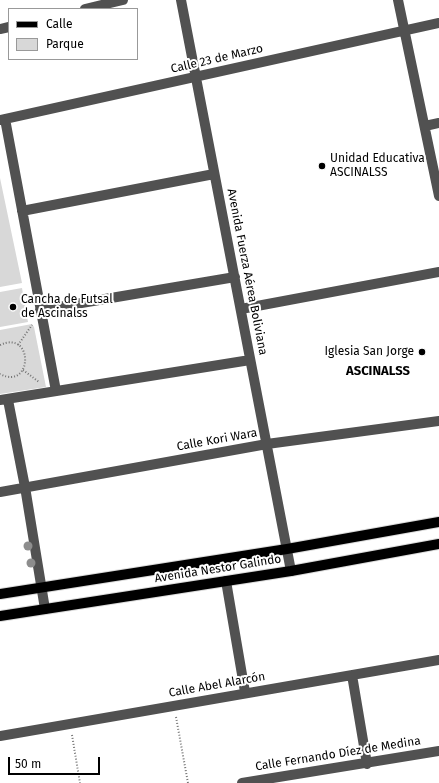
<!DOCTYPE html>
<meta charset="utf-8">
<style>
body{margin:0}
#map{position:relative;width:439px;height:783px;overflow:hidden;background:#fff;font-family:"Fira Sans",sans-serif}
canvas{display:block}
.legend{position:absolute;left:8px;top:8px;width:130px;height:52px;box-sizing:border-box;background:#fff;border:1px solid #999;margin:0;padding:5px 7px;list-style:none;font-size:12px;color:#000}
.legend li{display:flex;align-items:center;gap:8px;height:20px}
.legend b{width:20px;border:1px solid #999}
.scale{position:absolute;left:8px;top:757px;width:92px;height:18px;box-sizing:border-box;border:2px solid #000;border-top:0;padding-left:5px;font-size:12px;line-height:14px;white-space:nowrap;color:#000;-webkit-text-stroke:3px #fff;paint-order:stroke}
</style>
<div id="map">
<canvas width="439" height="783"></canvas>
<ul class="legend">
<li><b style="height:5px;background:#000"></b>Calle</li>
<li><b style="height:11px;background:#d8d8d8"></b>Parque</li>
</ul>
<div class="scale">50 m</div>
</div>
<script>
const c = document.querySelector('canvas').getContext('2d');
c.lineJoin = 'round';
function fillPath(path, color) {
  c.fillStyle = color;
  c.fill(path, 'evenodd');
}
function strokePath(path, color, width, dash) {
  c.strokeStyle = color;
  c.lineWidth = width;
  c.lineCap = dash ? 'butt' : 'round';
  c.setLineDash(dash || []);
  c.stroke(path);
}
function drawText(font, color, halo, rows, align = 'center') {
  c.font = font + ' "Fira Sans",sans-serif';
  c.lineWidth = 4;
  c.setLineDash([]);
  c.textBaseline = 'middle';
  c.strokeStyle = halo;
  c.fillStyle = color;
  for (const [text, x, y, turn = 0] of rows) {
    c.save();
    c.translate(x, y);
    c.rotate((+turn || 0) * Math.PI / 180);
    c.textAlign = isNaN(turn) ? turn : align;
    if (halo) c.strokeText(text, 0, 0);
    c.fillText(text, 0, 0);
    c.restore();
  }
}
fillPath(new Path2D(`
 M0,178L22,283L0,287Z
 M22,288L28,322L0,327V292Z
 M32,324L34,327L46,387L0,394V330Z`), '#d8d8d8');
const major = new Path2D(`
 M0,594L287,549L439,522
 M0,616L291,571L439,544`);
strokePath(major, '#dbdbdb', 12);
strokePath(new Path2D(`
 M0,345C34,329 33,391 0,374
 M18,345L32,325
 M23,370L39,382
 M176,717L188,783
 M72,735L80,783`), '#737373', 2, [1, 2]);
strokePath(new Path2D(`
 M181,0L291,571
 M398,0L439,196
 M85,9L123,0
 M0,29L9,27
 M5,119L56,391
 M0,120L439,23
 M425,126L439,123
 M22,211L214,174
 M241,309L439,272
 M40,310L235,277
 M0,400L250,360
 M8,400L25,487L45,609
 M0,492L267,444L439,421
 M226,581L245,692
 M352,675L367,764
 M0,736L439,660
 M242,783L439,751`), '#515151', 10);
strokePath(major, '#000', 10);
c.fillStyle = '#8d8d8d';
for (const [x, y] of [
 [28,546],
 [31,563]
]) {
  c.beginPath();
  c.arc(x, y, 4.5, 0, 2 * Math.PI);
  c.fill();
}
for (const [x, y, r, color] of [
 [322,166,4,"#000"],
 [13,307,4,"#000"],
 [422,352,4,"#000"]
]) {
  const dot = new Path2D();
  dot.arc(x, y, r, 0, 2 * Math.PI);
  c.fillStyle = color;
  c.fill(dot);
  strokePath(dot, '#fff', 1.5);
}
drawText('12px', '#000', '#fff', [
 ["Calle 23 de Marzo",217,59,-13],
 ["Avenida Fuerza Aérea Boliviana",247,272,79],
 ["Calle Kori Wara",217,440,-10],
 ["Avenida Nestor Galindo",218,569,-9],
 ["Calle Abel Alarcón",217,685,-10],
 ["Calle Fernando Díez de Medina",338,754,-9]
]);
drawText('12px', '#000', '#fff', [
 ["Unidad Educativa",330,159],
 ["ASCINALSS",330,173],
 ["Cancha de Futsal",21,300],
 ["de Ascinalss",21,314],
 ["Iglesia San Jorge",414,352,"right"]
], 'left');
drawText('bold 13px', '#000', '#fff', [
 ["ASCINALSS",378,371]
]);
</script>
